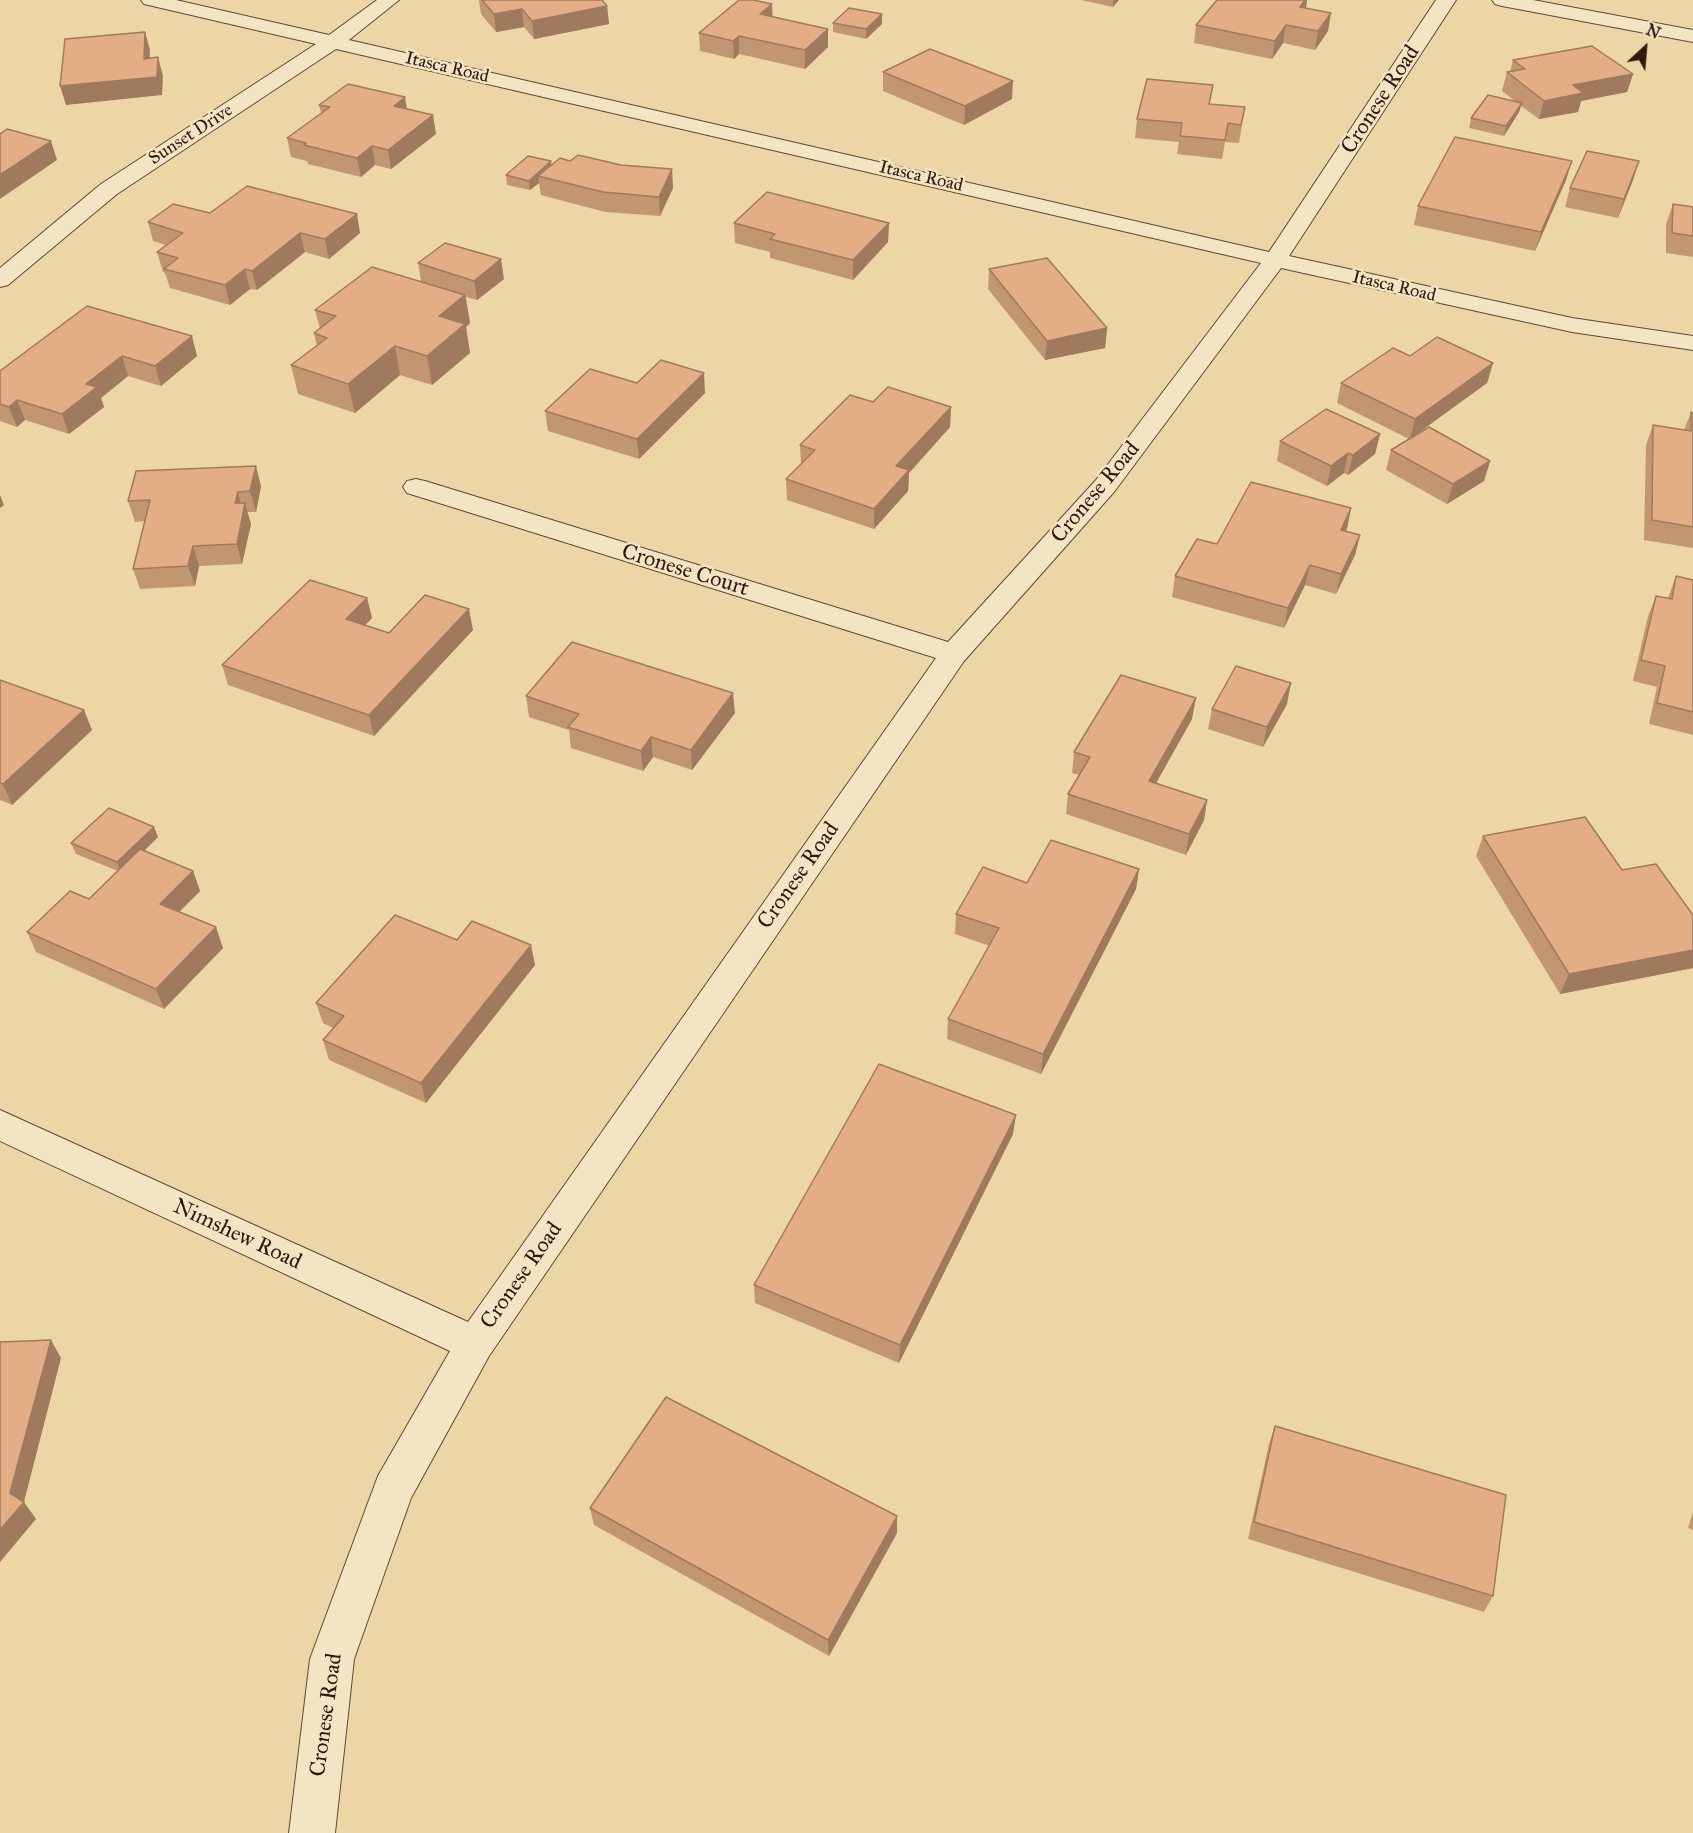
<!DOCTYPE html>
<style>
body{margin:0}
#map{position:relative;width:1693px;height:1833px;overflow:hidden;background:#edd6a5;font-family:"IM FELL Great Primer",serif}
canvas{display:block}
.north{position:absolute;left:1615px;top:18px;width:60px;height:60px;-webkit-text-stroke:4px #f3e4c4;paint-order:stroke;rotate:26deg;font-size:16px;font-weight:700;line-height:24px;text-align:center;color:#2f190e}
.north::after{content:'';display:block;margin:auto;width:21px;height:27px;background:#2f190e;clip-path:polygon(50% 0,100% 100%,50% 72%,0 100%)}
</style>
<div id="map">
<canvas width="1693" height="1833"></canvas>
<div class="north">N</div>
</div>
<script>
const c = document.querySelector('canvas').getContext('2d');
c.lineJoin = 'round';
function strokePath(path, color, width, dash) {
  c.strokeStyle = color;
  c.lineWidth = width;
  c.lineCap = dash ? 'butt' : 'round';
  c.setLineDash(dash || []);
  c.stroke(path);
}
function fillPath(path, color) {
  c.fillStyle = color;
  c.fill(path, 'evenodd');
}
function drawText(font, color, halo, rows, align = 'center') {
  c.font = font + ' "IM FELL Great Primer",serif';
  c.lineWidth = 5;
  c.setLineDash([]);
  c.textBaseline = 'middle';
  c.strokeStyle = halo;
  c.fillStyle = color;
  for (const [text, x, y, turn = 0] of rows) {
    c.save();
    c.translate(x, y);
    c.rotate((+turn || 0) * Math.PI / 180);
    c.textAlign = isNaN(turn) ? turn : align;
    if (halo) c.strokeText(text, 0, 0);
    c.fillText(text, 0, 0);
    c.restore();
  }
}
const minor = new Path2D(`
 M141,0H176L329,35L377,0H399L349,40L1269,252L1436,0H1456L1289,256L1572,318L1693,336V350L1572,332L1281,268L1114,492L964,661L489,1356L411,1498L354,1659L335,1833H289L310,1659L378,1476L450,1351L0,1141V1110L468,1322L936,658L407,493L403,487L407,481L416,479L425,481L948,642L1096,480L1261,263L336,49L117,194L8,285L0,287V268L101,184L316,44L144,4Z
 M1492,0H1533L1693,30V42L1502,6L1495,4Z`);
strokePath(minor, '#5e4834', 2);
fillPath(minor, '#f3e4c4');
fillPath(new Path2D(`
 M479,0H602L607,6L609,24L534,39L524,27L496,32L481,14Z
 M1081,0H1119L1113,7Z
 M1217,0H1307L1306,8L1328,31L1315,50L1283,43L1272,59L1194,43L1196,25Z
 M772,4V17L828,47L805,69L739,54L734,59L700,51L699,33Z
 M833,23L882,24L866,39L833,32Z
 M1513,60L1633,74L1627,92L1581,101L1578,112L1539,119L1521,106L1519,112L1504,136L1469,128L1471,118L1516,102L1502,91L1507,72H1510Z
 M883,72L1012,99L964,125L883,91Z
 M1211,104L1245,107L1239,143L1225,142L1222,159L1177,154L1179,142L1135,138L1137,119Z
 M319,105L407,109L436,134L391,169L375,165L361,177L308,164L307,161L291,157L287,138L321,113Z
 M1639,161L1633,180L1618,218L1565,207L1570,188Z
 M551,165L673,188L660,216L605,212L541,195L539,183L530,190L507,185L506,175Z
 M1566,180L1535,251L1414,225L1418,206Z
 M1673,204L1693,207V257L1666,253V224Z
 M210,213L360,233L329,259L305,252L257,290L250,289L230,305L170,288L165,273L163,272L157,252L166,245L153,241L148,222Z
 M734,223H889L888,242L853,280L770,258V252L735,243Z
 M418,263L504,279L477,300L466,297L470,323L466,327L470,353L432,385L400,375L355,413L298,394L291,365L317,346L314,333L320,329L315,310L421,281Z
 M989,269L1107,328L1105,348L1045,360L988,289Z
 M87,306L197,356L161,386L128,376L101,398L104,407L69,434L25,420L17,427L0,421V371Z
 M1410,356L1493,363L1487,383L1412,437L1490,461L1484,481L1447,504L1386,470L1391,450L1409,439L1337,403L1341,383Z
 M637,383L705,393L639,459L548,431L545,411Z
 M873,402L951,407L950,427L909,473L908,491L874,529L787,500L786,479L801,464L800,445Z
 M1691,412L1693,413V548L1644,540L1646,445L1653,425L1684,430Z
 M1380,434L1375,454L1348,475L1344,473L1327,486L1277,461L1280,441Z
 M261,486L256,512H247L251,524L242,564L199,566L195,586L140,589L133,569L145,521L135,522L128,501Z
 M1351,508L1346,531L1360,535L1355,555L1336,594L1305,585L1284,628L1172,597L1175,576L1217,544Z
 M1676,576L1693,580V735L1649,724L1657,687L1633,681L1648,616L1656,596L1668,598Z
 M367,598L372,618L365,625L389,633L473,630L374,736L228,685L222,665Z
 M0,680L92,730L12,805L0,800Z
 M526,696L735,713L692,770L653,757L643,771L571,748L569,730L529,717Z
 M1287,704L1263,747L1208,729L1212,709Z
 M1192,719L1156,783L1207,800L1204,820L1186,855L1066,814L1068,794L1079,775L1072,773L1074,752Z
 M1483,836L1622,870L1693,915V968L1560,994L1476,856Z
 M158,837L144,851L193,871L200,891L179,912L223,948L164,1009L36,952L27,932L89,899L118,871L76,854L71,843Z
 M1139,869L1136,889L1041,1074L947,1039L948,1019L990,946L955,934L956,914L1027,883Z
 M457,940L535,965L426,1103L329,1060L323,1040L333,1028L323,1023L316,1003Z
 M1013,1134L899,1363L755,1303L754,1285Z
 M1275,1426L1493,1596L1484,1612L1248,1539L1269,1444Z
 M590,1508L897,1516V1533L829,1656L594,1525Z
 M1693,1512V1530L1688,1528Z`), '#c39672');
fillPath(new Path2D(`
 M1113,0H1119L1113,7Z
 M1305,0H1307L1305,13L1300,7Z
 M772,4L773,22L760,14Z
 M607,6L609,24L534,39L532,21Z
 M522,9L524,27L496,32L494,14Z
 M1331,13L1328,31L1315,50L1318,31Z
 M882,14V24L866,39V29Z
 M1286,25L1283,43L1272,59L1275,41Z
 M828,29V47L805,69V50Z
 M145,32L150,50L149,77L144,59Z
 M739,36V54L734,59L733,41Z
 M158,57L163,76L162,95L66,105L60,86Z
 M1633,74L1627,92L1581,101L1578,112L1539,119L1544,101L1573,85Z
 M1013,81L1012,99L964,125L965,106Z
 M405,97L408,116L394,106Z
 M1522,103L1519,112L1504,136L1506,126Z
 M433,115L436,134L391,169L388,150Z
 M51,141L57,160L0,199V175Z
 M372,146L375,165L361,177L357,158Z
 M551,161L552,171L538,176L539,183L530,190L529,181Z
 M1572,161L1566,180L1535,251L1541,232Z
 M1639,161L1633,180L1618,218L1624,199Z
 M672,169L673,188L660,216L659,197Z
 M357,214L360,233L329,259L325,239Z
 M889,223L888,242L853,280V260Z
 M300,233L305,252L257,290L252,271Z
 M501,259L504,279L477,300L474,281Z
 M245,269L250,289L230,305L225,285Z
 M465,295L470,323L466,327L470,353L432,385L427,356L439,316Z
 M1107,328L1105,348L1045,360L1047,341Z
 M192,336L197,356L161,386L155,366Z
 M395,346L400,375L355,413L348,384Z
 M122,356L128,376L101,398L104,407L69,434L62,414L86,384Z
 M1493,363L1487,383L1410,439L1415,419Z
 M704,373L705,393L639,459L637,439Z
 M17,400L25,420L17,427L9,407Z
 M951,407L950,427L909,473L908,491L874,529V509L896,466Z
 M1380,434L1375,454L1348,475L1353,455Z
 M1348,453L1344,473L1327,486L1331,466Z
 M1490,461L1484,481L1447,504L1453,484Z
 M256,466L261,486L256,512L250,491Z
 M238,492L243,512L245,503L251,524L242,564L237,544L235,503Z
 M0,495L4,505L0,508Z
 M1351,508L1347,529L1336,550L1341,530Z
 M1360,535L1355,555L1336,594L1341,574Z
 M193,546L199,566L195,586L188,566Z
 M1310,565L1305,585L1284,628L1288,608Z
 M367,598L372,618L351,640L346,619Z
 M469,609L473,630L374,736L369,715Z
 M1291,683L1287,704L1263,747L1267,727Z
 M733,693L735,713L692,770L691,750Z
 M1196,698L1192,719L1146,801L1149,781Z
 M84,710L92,730L12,805L3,784Z
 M651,737L653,757L643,771L641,751Z
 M1207,800L1204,820L1186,855L1189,834Z
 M154,827L158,837L121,873L117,862Z
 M1139,869L1136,889L1041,1074L1043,1054Z
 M193,871L200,891L167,924L160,904Z
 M216,927L223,948L164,1009L156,989Z
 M531,945L535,965L426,1103L421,1083Z
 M1693,950V968L1560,994L1569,974Z
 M1016,1115L1013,1134L899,1363L900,1345Z
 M51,1340L61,1358L24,1502L36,1519L0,1562V1530Z
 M897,1516V1533L829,1656L828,1640Z`), '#9f7a5d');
const building = new Path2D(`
 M482,0H602L607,6L532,21L522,9L494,14Z
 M739,0H753L772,4L760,14L828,29L805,50L739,36L733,41L699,33Z
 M1217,0H1305L1300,7L1331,13L1318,31L1286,25L1275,41L1196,25Z
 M849,8L882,14L866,29L833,23Z
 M145,32L144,59L158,57L157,77L60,86L65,39Z
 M1592,46L1633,74L1573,85L1583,93L1544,101L1507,72L1525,69L1513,60Z
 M930,49L1013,81L965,106L883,72Z
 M1147,79L1213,85L1209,104L1245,107L1241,125L1228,123L1225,140L1180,136L1182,123L1137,119Z
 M348,84L405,97L394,106L433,115L388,150L372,146L357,158L304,145L306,143L287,138L330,107L319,105Z
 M1488,95L1522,103L1506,126L1471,118Z
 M7,129L51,141L0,175V134Z
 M1455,137L1572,161L1541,232L1418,206Z
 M1587,151L1639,161L1624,199L1570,188Z
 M578,155L621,165L672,169L659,197L603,192L538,176L560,158L570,161Z
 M528,156L551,161L529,181L506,175Z
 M247,186L357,214L325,239L300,233L252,271L245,269L225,285L164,269L178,258L157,252L183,233L148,222L173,204L210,213Z
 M767,192L889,223L853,260L770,239L775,234L734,223Z
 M1673,204L1693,207V236L1672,233Z
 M445,243L501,259L474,281L418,263Z
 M1047,258L1107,328L1047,341L989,269Z
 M372,267L465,295L439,316L465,324L427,356L395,346L348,384L291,365L327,338L314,333L336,316L315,310Z
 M87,306L192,336L155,366L122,356L86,384L97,387L62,414L17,400L9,407L0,404V371Z
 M1437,337L1493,363L1415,419L1341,383L1393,348L1410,356Z
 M661,360L704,373L637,439L545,411L590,369L637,383Z
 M888,387L951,407L896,466L909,470L874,509L786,479L815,450L800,445L850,395L873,402Z
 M1326,409L1380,434L1353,455L1348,453L1331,466L1280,441Z
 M1691,412L1693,413V527L1652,520L1653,425L1691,431Z
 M1429,427L1490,461L1453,484L1391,450Z
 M256,466L250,491L238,492L235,503H245L237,544L193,546L188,566L133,569L150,500L128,501L136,471Z
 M1251,482L1351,508L1341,530L1360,535L1341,574L1310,565L1288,608L1175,576L1197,539L1217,544Z
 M1676,576L1693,580V712L1657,703L1665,666L1641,660L1656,596L1672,599Z
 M310,580L367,598L346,619L389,633L425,595L469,609L369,715L222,665Z
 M572,642L733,693L691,750L651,737L641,751L568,727L579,714L526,696Z
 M1236,666L1291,683L1267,727L1212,709Z
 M1121,675L1196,698L1149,781L1207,800L1189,834L1068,794L1090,757L1074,752Z
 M0,680L84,710L3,784L0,783Z
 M109,808L154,827L117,862L71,843Z
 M1585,817L1622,870L1656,864L1693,915V950L1569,974L1483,836Z
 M1051,840L1139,869L1043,1054L948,1019L999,928L956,914L983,867L1027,883Z
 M140,849L193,871L160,904L216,927L156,989L27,932L70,891L89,899Z
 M395,915L457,940L472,921L531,945L421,1083L323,1040L344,1016L316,1003Z
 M879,1064L1016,1115L900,1345L754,1285Z
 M51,1340L10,1493L24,1502L0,1530V1342Z
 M666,1397L897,1516L828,1640L590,1508Z
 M1275,1426L1506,1495L1493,1596L1254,1522Z`);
fillPath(building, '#e3ae85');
strokePath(building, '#9f7a5d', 1.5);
drawText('18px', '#2f190e', '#f3e4c4', [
 ["Itasca Road",447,68,13],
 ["Sunset Drive",191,135,-33],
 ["Itasca Road",921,177,13],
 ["Itasca Road",1394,287,13]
]);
drawText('22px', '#2f190e', '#f3e4c4', [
 ["Cronese Road",1381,100,-57],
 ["Cronese Road",1096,493,-50],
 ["Cronese Court",685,571,17],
 ["Cronese Road",799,876,-55],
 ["Nimshew Road",237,1235,25],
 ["Cronese Road",522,1276,-55],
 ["Cronese Road",327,1715,-82]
]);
</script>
